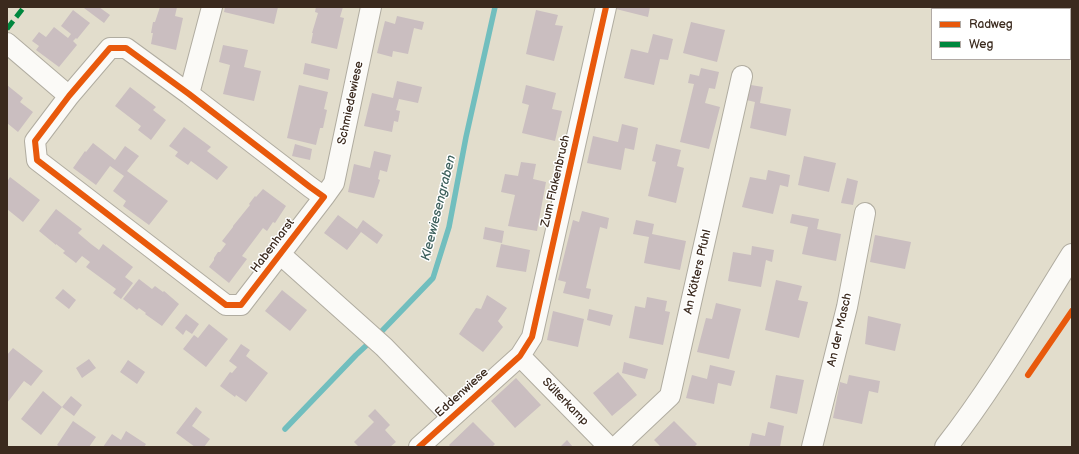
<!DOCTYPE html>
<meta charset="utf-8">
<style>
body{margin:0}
#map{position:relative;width:1079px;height:454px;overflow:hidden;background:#e2ddcc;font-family:"Balsamiq Sans",sans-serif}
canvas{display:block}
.frame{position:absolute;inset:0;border:8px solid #3b2a1e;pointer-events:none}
.legend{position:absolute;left:931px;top:8px;width:140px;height:52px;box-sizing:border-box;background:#fff;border:1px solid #b1aaa5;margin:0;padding:5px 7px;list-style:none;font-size:12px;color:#3b2a1e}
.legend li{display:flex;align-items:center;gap:8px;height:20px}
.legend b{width:20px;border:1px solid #b1aaa5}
</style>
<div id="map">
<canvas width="1079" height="454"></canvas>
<div class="frame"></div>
<ul class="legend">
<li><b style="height:5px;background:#e8590c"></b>Radweg</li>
<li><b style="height:5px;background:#00873e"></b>Weg</li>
</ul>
</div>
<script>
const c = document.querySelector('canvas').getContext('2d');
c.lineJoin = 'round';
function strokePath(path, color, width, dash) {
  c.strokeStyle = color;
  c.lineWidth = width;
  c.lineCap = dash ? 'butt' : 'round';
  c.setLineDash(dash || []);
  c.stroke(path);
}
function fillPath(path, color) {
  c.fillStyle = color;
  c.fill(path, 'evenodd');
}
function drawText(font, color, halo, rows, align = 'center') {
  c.font = font + ' "Balsamiq Sans",sans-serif';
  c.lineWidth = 3;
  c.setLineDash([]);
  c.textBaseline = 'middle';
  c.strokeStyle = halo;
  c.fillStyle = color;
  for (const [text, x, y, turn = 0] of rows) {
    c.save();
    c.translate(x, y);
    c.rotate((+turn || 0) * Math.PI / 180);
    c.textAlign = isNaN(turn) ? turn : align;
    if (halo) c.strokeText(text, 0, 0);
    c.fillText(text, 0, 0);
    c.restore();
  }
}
strokePath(new Path2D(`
 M285,429L356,355L381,332L433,278L449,227L466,137L495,7`), '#71bebe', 5.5);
fillPath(new Path2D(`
 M85,7H99L110,15L104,23L84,8Z
 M160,7H177L175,16L183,18L176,50L151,44L153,33H151L153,22H155Z
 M225,7H278L274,24L224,12Z
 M316,7H343L340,17L344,18L337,49L311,43L313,33H312L318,13L315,12Z
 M613,7H650L648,17L612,8Z
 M73,10L90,23L77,39L76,38L73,41L77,45L59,67L36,50L39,46L32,41L39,32L46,37L54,27L68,38L71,34L61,26Z
 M536,10L558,15L555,25L563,26L554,61L526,54Z
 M397,16L424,22L422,30L414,28L408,54L393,51L392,57L377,53L385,21L395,24Z
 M691,22L725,30L717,62L683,53Z
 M653,34L673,39L668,60L660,59L654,85L624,78L631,49L648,53Z
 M223,45L248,50L244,67L261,71L254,101L223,94L230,65L219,62Z
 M305,63L330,69L328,80L303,74Z
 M701,68L719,72L715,89L709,88L705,103L720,107L709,149L680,142L694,84L688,83L690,74L699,76Z
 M397,81L422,87L418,103L399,99L396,110L400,111L398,122L394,121L392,132L364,126L372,93L393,98Z
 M745,84L763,87L760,103L791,109L786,136L750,128L755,102L742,99Z
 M7,85L23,98L20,102L33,112L18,132L7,123Z
 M299,85L328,92L324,109L327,110L323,128H320L316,145L287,138Z
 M526,85L556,93L552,109L562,111L555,141L522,133L529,105L522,103Z
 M130,87L156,107L153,110L166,120L151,140L138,130L141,126L115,106Z
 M622,124L638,128L634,150L625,148L621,170L587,163L593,136L618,142Z
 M184,127L211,147L207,151L228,167L217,180L191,161L188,165L175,156L178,152L169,146Z
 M93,143L115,160L125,146L139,156L127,171L168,201L149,225L123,206L126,201L113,191L124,176L110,166L96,185L73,168L85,151L86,152Z
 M295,144L312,149L310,160L292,156Z
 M656,144L681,150L677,166L684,168L676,203L648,196L656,162L652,161Z
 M374,151L391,155L387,172L380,170L378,179L380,180L374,198L348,192L354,164L370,168Z
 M804,156L836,163L829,192L798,185Z
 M521,162L536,164L533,179L546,182L537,231L508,226L515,195L501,192L505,174L518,176Z
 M768,170L790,175L788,187L780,185L773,214L742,207L750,177L766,180Z
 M10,177L40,200L23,222L7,209V182Z
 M847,178L858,181L853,205L841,203Z
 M263,189L286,206L275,223L273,222L267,231L263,228L242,256L247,259L229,283L209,267L214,260V258L218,252H220L226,244L222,241L233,227V226L250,205L249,204L255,196L256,197Z
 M56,209L82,229L78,233L91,244L99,250L103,244L133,267L125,277L133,283L121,299L113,293L116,289L86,267L90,262L82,256L76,263L63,253L65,251L56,244V245L39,231Z
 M582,211L609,218L607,229L600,227L586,288L591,289L589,299L563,293L566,282L558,280L573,220L579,222Z
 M792,214L819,219L817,229L841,234L836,261L802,254L808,227L790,223Z
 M338,215L357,229L363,220L383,235L377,244L361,232L347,250L324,233Z
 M636,220L654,224L652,234L686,241L680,270L644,263L649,237L633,234Z
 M485,227L504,231L502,243L483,239Z
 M875,235L911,242L905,269L870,262Z
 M501,244L530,250L526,272L496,267Z
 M752,246L774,250L772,262L766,260L761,287L728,281L733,252L751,255Z
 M139,279L152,289L155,286L163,292L164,291L179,304L162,326L145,314L146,313L139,308L137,310L123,299Z
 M776,280L802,286L798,300L808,302L799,338L765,330Z
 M63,289L76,300L69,309L55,298Z
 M282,290L307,310L290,331L265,311Z
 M487,295L507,308L498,321L503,327L483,352L459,334L476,308L481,309Z
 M647,297L667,301L665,311L670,312L663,345L629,338L635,306L645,308Z
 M716,303L741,309L729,359L697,352L706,318L712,319Z
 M589,309L613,315L610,326L587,320Z
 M553,311L584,319L578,347L547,340Z
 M186,314L199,324L192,334L186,330L183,335L175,328Z
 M868,316L901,324L895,351L865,344Z
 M209,324L228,339L206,367L183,349L194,335L198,338Z
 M241,344L250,350L246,356L268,373L246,402L236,395L235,397L220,386L230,372L232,373L237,367L229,361Z
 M13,348L43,371L31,386L24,381L7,403V355Z
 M89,359L96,368L82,378L76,368Z
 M128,360L145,372L137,384L120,372Z
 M624,362L648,369L645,379L622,373Z
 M710,365L735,371L731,386L718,383L714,404L686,398L692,375L707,379Z
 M618,372L637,395L612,416L593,393Z
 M776,375L804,380L797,414L770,408Z
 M849,375L880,381L878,393L869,391L862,424L833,418L840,382L847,384Z
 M516,378L541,405L515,428L491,401Z
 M43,391L62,407L41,435L21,419Z
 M71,396L82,405L74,416L62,407Z
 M196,407L202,412L192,426L210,439L204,447H195L176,433Z
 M375,409L390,425L385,430L396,442L390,447H359L354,442L374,422L368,416Z
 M73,421L96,437L89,447H60L57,445Z
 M674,421L697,444L694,447H661L654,440Z
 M473,422L495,444L492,447H451L449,445Z
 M768,422L784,426L780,447H749L752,433L765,436Z
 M126,431L146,444L144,447H103L112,434L121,440Z
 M567,440L573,447H560Z`), '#cabec0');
const minor = new Path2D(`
 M7,43L69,96
 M110,48H126L189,94L310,187L324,197L241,305H226L37,160L35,141L69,96Z
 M189,94L212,7
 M324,197L334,183L371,7
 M280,254L384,347L452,417
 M520,356L609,447
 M419,447L520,356L532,337L606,7
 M616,447L670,396L742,76
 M812,447L847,307L865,213`);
const tertiary = new Path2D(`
 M946,447C993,387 1032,319 1072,255`);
strokePath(minor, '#b0aca0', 22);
strokePath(tertiary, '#b0aca0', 24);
strokePath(minor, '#fbfaf7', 20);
strokePath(tertiary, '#fbfaf7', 22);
strokePath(new Path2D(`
 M7,29L24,7`), '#00873e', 5, [10, 5]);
strokePath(new Path2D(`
 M110,48H126L189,94L310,187L324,197L241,305H226L37,160L35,141L69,96Z
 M1028,375L1072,311
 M419,447L520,356L532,337L606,7`), '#e8590c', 6);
drawText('12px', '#3b2a1e', '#fff', [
 ["Schmiedewiese",351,103,-78],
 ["Zum Flakenbruch",556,181,-77],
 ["Habenharst",273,246,-53],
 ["An Kötters Pfuhl",698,272,-77],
 ["An der Masch",840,330,-77],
 ["Eddenwiese",462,393,-42],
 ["Sülterkamp",565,402,46]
]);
drawText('italic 13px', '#3d605c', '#fff', [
 ["Kleewiesengraben",439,208,-76]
]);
</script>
